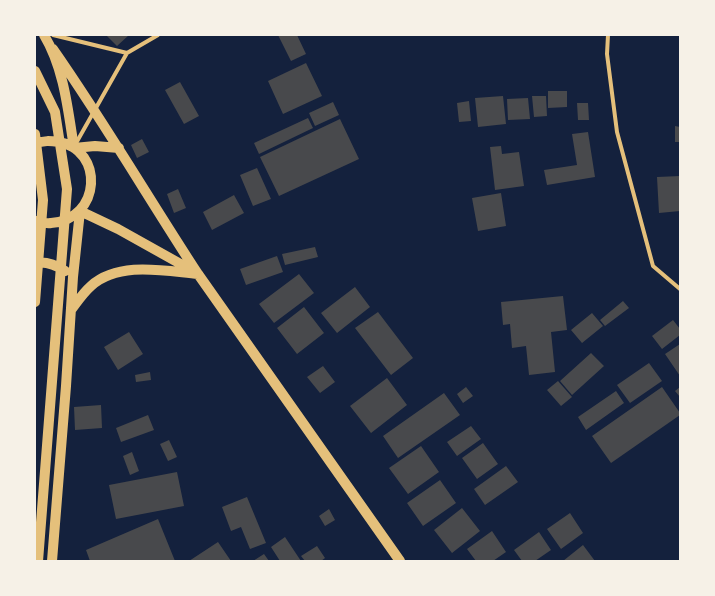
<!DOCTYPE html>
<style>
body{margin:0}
#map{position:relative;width:715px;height:596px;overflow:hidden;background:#14213d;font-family:"Fira Sans Condensed",sans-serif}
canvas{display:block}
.frame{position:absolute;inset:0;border:36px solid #f6f1e7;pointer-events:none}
</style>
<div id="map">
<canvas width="715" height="596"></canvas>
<div class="frame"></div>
</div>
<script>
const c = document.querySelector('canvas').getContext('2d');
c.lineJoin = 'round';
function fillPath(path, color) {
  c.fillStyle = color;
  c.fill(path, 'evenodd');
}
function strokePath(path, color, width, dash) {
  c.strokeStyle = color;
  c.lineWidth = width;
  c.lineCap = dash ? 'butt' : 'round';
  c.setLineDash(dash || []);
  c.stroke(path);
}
fillPath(new Path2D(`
 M106,35H129L117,46Z
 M278,35H297L306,54L291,61Z
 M306,63L322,96L283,114L268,81Z
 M180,82L199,116L184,124L165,90Z
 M548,91H567V107L548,108Z
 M503,96L506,124L478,127L475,98Z
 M532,96H546L547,116L534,117Z
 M528,98L530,119L508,120L507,99Z
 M469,101L471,121L459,122L457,103Z
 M333,102L339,115L315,126L309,113Z
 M577,103H588L589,120H578Z
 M308,118L313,128L259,154L254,143Z
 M340,119L359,159L279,196L260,157Z
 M675,126L680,127V142H675Z
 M588,132L595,177L547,185L544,170L577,165L572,134Z
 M142,139L149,152L137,158L131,145Z
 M501,146L502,154L519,152L524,186L495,190L490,147Z
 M257,168L271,199L253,206L240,175Z
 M680,176V211L659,213L657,177Z
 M178,189L186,208L174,213L167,194Z
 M501,193L506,226L478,231L472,198Z
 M234,195L244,213L212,230L203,212Z
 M315,247L318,257L285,265L282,254Z
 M277,256L283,272L246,285L240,269Z
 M299,274L314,293L274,323L259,304Z
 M355,287L370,307L337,333L321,313Z
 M563,296L567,330L551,332L555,372L529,375L526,346L512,348L510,324L503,325L501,302Z
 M623,301L629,308L605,326L600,320Z
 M304,307L324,333L297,354L277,328Z
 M378,312L413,358L391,375L355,328Z
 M592,313L603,326L582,343L571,330Z
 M673,320L680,329V335L662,349L652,336Z
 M129,332L143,354L118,370L104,347Z
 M680,344V376L665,354Z
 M591,353L604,366L572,395L560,381Z
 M649,363L662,381L630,403L617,385Z
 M323,366L335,382L320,393L307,377Z
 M150,372L151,380L136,382L135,375Z
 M387,378L407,405L371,433L350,406Z
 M558,381L572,397L561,406L547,390Z
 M466,387L473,396L463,403L457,394Z
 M662,387L680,413V415L611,463L592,436Z
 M680,387V397L675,391Z
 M616,391L624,403L586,430L578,417Z
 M444,393L460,415L398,458L383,436Z
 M101,405L102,428L75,430L74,407Z
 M148,415L154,430L121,442L116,428Z
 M471,426L481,439L457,456L447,442Z
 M169,440L177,457L168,461L160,444Z
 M483,443L498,464L477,479L462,458Z
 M421,446L439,472L408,494L389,468Z
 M132,452L139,471L130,475L123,456Z
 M506,466L518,482L485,505L474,489Z
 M177,472L184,506L116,519L109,485Z
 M440,480L456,503L423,526L407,503Z
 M247,497L266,543L250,549L241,527L231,531L222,507Z
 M462,508L480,531L452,553L434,530Z
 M329,509L335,520L325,526L319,516Z
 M570,513L583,533L561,549L547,529Z
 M158,519L175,561H90L86,550Z
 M492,531L506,552L493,561H476L467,549Z
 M539,532L551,550L535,561H522L514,550Z
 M285,537L301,561H280L271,547Z
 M218,542L231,561H189Z
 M583,545L595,561H563Z
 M317,546L325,558L321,561H305L301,556Z
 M264,554L269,561H253Z`), '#48494c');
strokePath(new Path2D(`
 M53,35L127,53
 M608,35L607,54L617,132L653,266L680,289
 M75,145L127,53L158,35`), '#e5c07b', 4);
strokePath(new Path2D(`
 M44,35C64,68 68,110 74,148
 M53,49C104,122 149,199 198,274L400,561
 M35,71L55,112L67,189L38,561
 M35,134L43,200L35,302
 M35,144C43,140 51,141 59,142C104,150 102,219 51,223C46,224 41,222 36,221
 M74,148L95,146L119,148
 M80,211L118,229L195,272
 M35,263C46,261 56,265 65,271
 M71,310C77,302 83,293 91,286C119,261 164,271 198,274
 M52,561L66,386L73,277L80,211`), '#e5c07b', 10);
</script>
